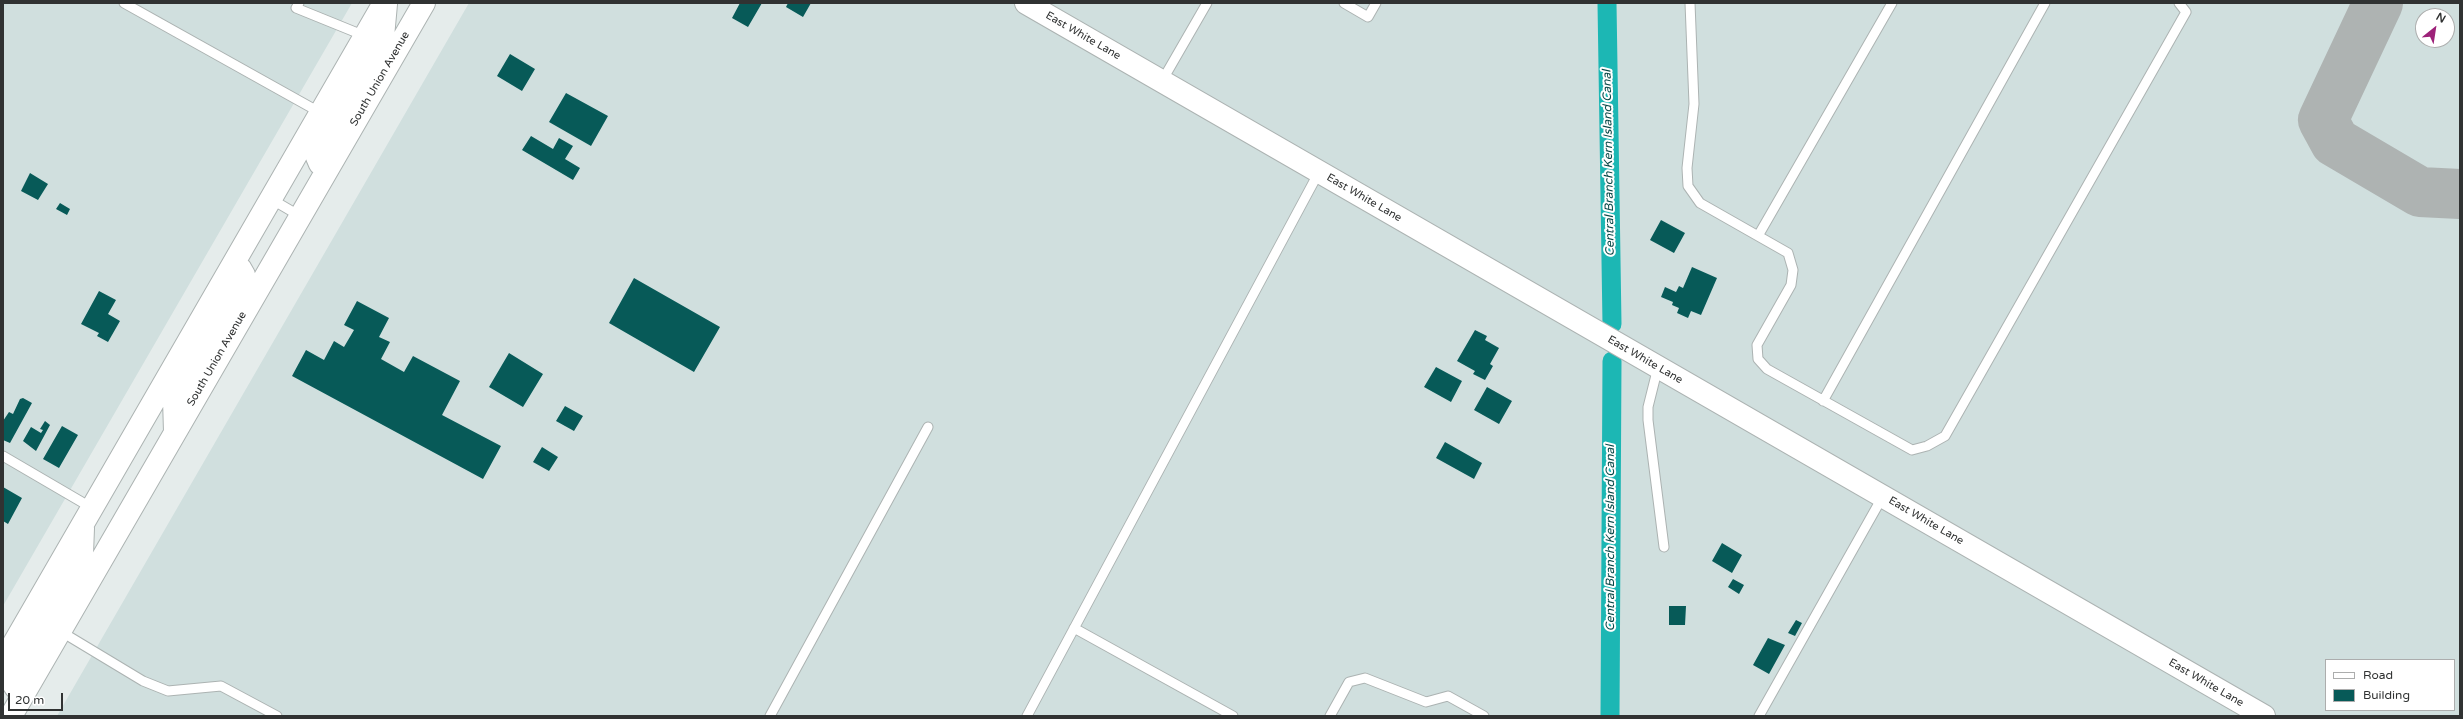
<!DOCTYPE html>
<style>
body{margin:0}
#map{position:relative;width:2463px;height:719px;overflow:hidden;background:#e5eceb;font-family:"Varela Round",sans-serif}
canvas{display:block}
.frame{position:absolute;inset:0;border:4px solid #303232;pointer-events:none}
.legend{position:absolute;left:2325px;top:659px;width:130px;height:52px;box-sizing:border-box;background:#fff;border:1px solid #acadad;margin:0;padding:5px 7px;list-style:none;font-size:12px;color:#303232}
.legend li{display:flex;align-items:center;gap:8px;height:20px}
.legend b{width:20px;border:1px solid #acadad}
.north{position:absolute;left:2415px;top:8px;width:40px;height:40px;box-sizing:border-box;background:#fff;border:1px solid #acadad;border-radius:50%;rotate:30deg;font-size:11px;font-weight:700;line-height:16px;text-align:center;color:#303232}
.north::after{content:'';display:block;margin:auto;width:14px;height:18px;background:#9d2279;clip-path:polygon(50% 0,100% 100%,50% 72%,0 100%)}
.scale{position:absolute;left:8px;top:693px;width:55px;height:18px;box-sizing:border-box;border:2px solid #303232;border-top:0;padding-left:5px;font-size:12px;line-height:14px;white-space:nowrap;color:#303232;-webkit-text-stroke:3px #fff;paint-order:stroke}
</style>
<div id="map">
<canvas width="2463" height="719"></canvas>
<div class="frame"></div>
<ul class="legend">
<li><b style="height:5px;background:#fff"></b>Road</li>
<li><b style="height:11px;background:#075a58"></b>Building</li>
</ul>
<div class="north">N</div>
<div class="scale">20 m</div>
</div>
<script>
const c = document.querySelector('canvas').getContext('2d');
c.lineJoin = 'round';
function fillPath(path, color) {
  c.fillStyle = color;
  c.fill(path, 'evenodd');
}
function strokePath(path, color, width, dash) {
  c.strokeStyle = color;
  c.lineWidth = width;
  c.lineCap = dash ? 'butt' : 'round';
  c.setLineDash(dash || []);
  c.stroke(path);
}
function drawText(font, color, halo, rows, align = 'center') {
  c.font = font + ' "Varela Round",sans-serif';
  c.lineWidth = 4;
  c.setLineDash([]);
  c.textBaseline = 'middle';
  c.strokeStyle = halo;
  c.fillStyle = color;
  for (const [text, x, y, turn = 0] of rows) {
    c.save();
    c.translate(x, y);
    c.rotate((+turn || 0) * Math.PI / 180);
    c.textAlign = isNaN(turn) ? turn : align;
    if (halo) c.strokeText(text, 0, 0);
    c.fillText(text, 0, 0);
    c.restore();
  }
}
fillPath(new Path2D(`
 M3,3H352L3,606Z
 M469,3H2460V716H57ZM2423,16H2447V40H2423ZM2326,660H2454V710H2326Z`), '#d0dfde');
strokePath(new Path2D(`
 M1607,3L1612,324
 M1610,716L1612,361`), '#1cb7b4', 19);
strokePath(new Path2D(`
 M2378,3L2323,120L2335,142L2420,192L2460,194`), '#aeb3b2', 50);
fillPath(new Path2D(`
 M740,3H762L748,27L732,18Z
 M788,3H811L803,17L786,7Z
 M510,54L535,69L522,91L497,76Z
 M566,93L608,116L591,146L549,122Z
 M531,136L553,149L559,138L573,146L565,159L580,168L573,180L522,150Z
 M30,173L48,184L38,200L21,191Z
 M60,203L70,209L67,215L56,209Z
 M1661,220L1685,233L1674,253L1650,240Z
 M1692,267L1717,278L1701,315L1691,311L1688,318L1677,313L1679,308L1672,305L1673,302L1661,297L1665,287L1676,292L1679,286L1683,288Z
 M634,278L720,327L694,372L609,323Z
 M99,291L116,300L108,314L120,321L108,342L97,336L99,333L81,324Z
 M357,301L389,318L379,337L390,342L381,359L404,372L413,356L460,381L442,415L501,446L483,479L292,376L306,350L324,360L334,341L344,347L354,330L344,325Z
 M1475,330L1487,336L1485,340L1499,348L1490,364L1493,366L1485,380L1473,374L1475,371L1457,361Z
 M509,353L543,374L523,407L489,387Z
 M1436,367L1462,381L1451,402L1424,387Z
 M1487,387L1512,401L1499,424L1474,410Z
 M23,398L32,403L10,443L3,440V421L9,412L13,414L20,399Z
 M565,406L583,416L574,431L556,421Z
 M45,421L50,425L36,451L23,441L31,427L41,433L43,430L40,429Z
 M62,426L78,435L59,468L43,459Z
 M1445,442L1482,463L1474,479L1436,458Z
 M542,447L558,457L549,471L533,462Z
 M3,487L22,498L8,524L3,521Z
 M1722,543L1742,555L1732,573L1712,561Z
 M1733,579L1744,585L1739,594L1728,587Z
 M1669,606H1686L1685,625H1669Z
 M1796,620L1802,623L1795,636L1788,633Z
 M1768,638L1785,645L1769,674L1753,665Z`), '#075a58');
const service = new Path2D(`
 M124,3L321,113
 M299,3L296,8L365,36
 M1344,3L1368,17L1376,3
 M1690,3L1694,104L1687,168L1688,186L1700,203L1788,253L1793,270L1791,285L1757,345L1758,359L1767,369L1912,450L1927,446L1945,436L2186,12L2179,3
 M1162,81L1207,3
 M271,199L300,216
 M1758,236L1892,3
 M1658,367L1648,407V420L1664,547
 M1823,401L2045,3
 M3,456L92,508
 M1074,628L1233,716
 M60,631L143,681L168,691L221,686L277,716
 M770,716L928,427
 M1027,716L1319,172
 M1330,716L1349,682L1365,678L1426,702L1448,696L1484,716
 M1759,716L1883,496`);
const tertiary = new Path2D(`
 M1026,3L2264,716`);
const primary = new Path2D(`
 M328,168L320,164L317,157L320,148L380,47L383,37L386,4
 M175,432L174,399L244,279V275L240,268L233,265
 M3,662L384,3
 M26,690L16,688L12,682L14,675L78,566L82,554L83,528
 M11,716L424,3`);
strokePath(service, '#acb3b2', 11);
strokePath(tertiary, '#acb3b2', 24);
strokePath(primary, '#acb3b2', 24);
strokePath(service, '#fff', 9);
strokePath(tertiary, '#fff', 22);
strokePath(primary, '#fff', 22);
drawText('11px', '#303232', '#fff', [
 ["East White Lane",1083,36,30],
 ["South Union Avenue",380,79,-60],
 ["East White Lane",1364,198,30],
 ["South Union Avenue",217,359,-60],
 ["East White Lane",1645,360,30],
 ["East White Lane",1926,521,30],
 ["East White Lane",2206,683,30]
]);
drawText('italic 12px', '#084746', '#fff', [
 ["Central Branch Kern Island Canal",1609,163,-91],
 ["Central Branch Kern Island Canal",1611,538,-90]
]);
</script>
